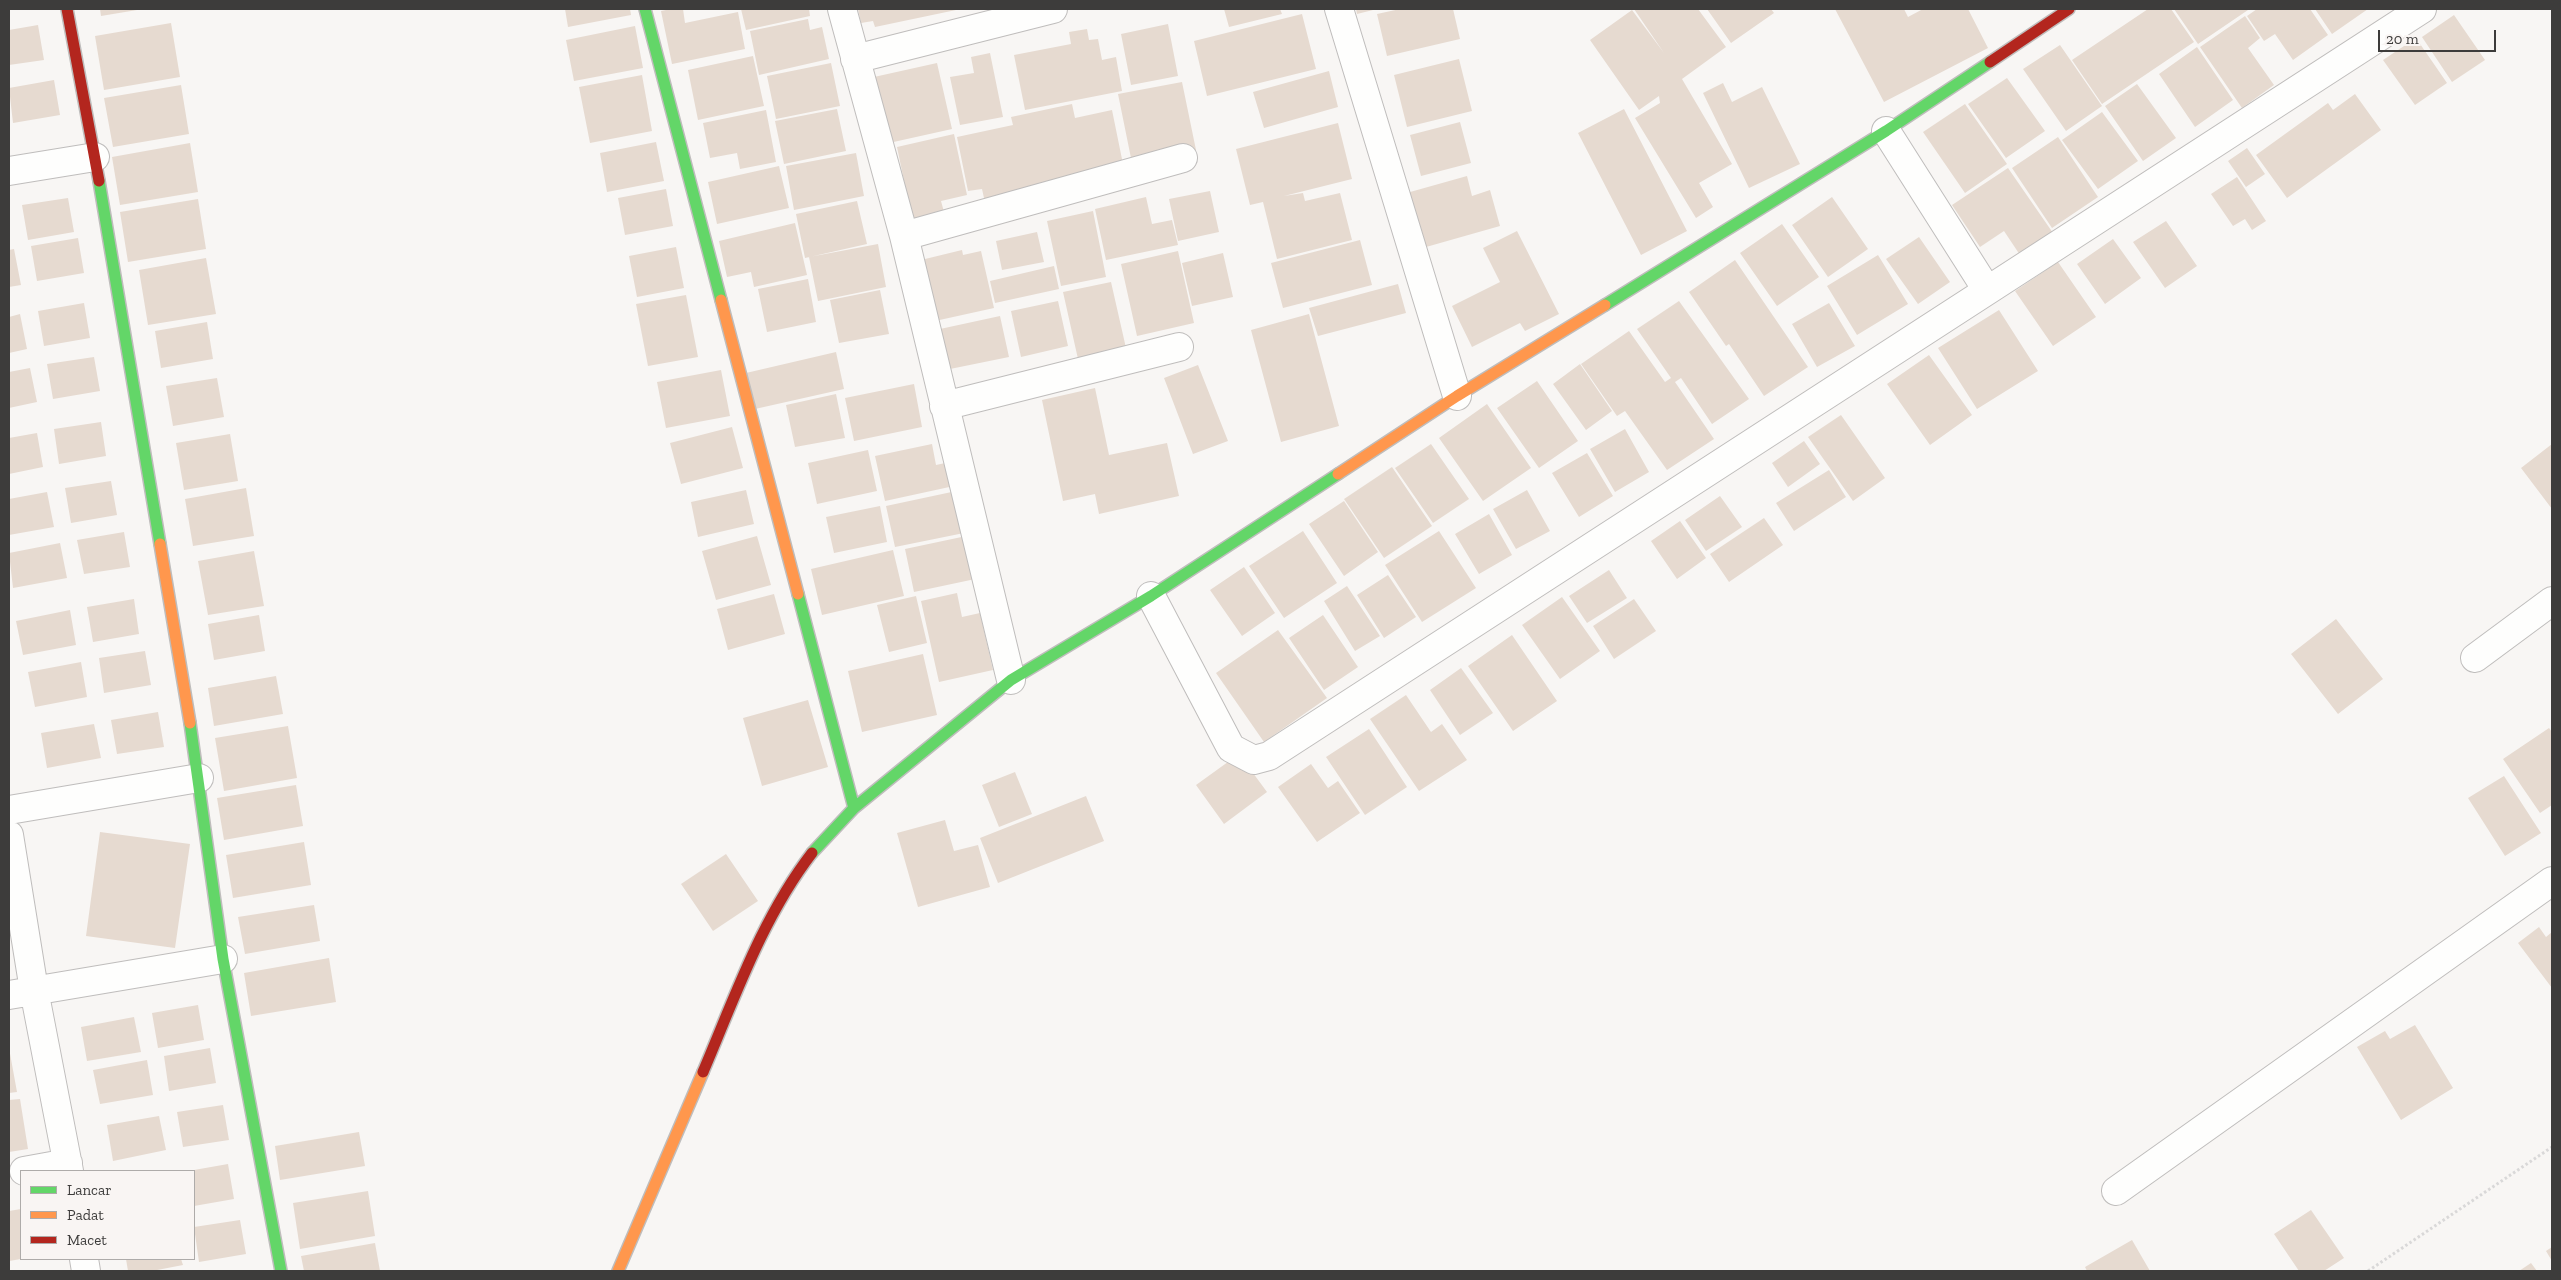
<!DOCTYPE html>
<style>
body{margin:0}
#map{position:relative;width:2561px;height:1280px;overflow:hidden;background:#f8f6f4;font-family:"Zilla Slab",serif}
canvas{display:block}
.frame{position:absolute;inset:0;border:10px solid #3d3c3b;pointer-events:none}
.legend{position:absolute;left:20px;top:1170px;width:175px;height:90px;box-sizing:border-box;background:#f9f5f3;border:1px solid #aeaba9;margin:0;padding:6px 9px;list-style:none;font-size:15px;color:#3d3c3b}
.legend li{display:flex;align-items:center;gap:10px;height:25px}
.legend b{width:25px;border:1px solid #aeaba9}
.scale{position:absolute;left:2378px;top:30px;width:118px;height:22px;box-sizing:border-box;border:2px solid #3d3c3b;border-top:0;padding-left:6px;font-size:15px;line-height:18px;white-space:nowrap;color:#3d3c3b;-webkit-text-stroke:4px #f9f5f3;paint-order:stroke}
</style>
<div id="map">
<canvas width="2561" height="1280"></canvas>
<div class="frame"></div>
<ul class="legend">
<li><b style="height:6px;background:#63d668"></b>Lancar</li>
<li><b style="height:6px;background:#ff974d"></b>Padat</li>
<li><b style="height:6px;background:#b3261e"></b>Macet</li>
</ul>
<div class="scale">20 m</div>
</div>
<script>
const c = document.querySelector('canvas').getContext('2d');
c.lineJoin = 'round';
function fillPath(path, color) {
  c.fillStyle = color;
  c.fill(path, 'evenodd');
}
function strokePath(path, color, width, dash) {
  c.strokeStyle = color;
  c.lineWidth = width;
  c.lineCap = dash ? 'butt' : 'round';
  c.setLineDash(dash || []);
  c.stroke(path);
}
fillPath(new Path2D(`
 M100,9H137V10L101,16Z
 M565,9H630L631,15L568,27Z
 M671,9H683L685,23L738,12L745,49L672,64L661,11Z
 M741,9H809L810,16L746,30Z
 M858,9H956V10L875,27L873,21L861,23Z
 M1224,9H1280L1282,14L1229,27Z
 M1356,9H1377L1357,14Z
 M1400,9H1453L1460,39L1387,56L1377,14Z
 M1634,9H1698L1726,47L1682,79L1732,164L1699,183L1713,207L1696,218L1635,118L1660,103L1659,96L1639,110L1590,40L1632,10L1664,53Z
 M1707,9H1771L1774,13L1731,43Z
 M1835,9H1904L1908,17L1923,9H1968L1988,48L1884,102Z
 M2148,9H2171L2194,42L2102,104L2072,60Z
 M2174,9H2247L2248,10L2198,44Z
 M2257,9H2310L2328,35L2293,60L2275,34L2264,41L2247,16Z
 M2315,9H2368L2332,34Z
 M1302,14L1316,69L1207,96L1194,41Z
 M2454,15L2485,60L2452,82L2422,37Z
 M2245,16L2260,38L2248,48L2274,85L2242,108L2200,47Z
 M808,19L810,30L822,27L829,59L759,75L750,31Z
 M171,23L180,77L104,90L95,36Z
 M1168,24L1178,76L1131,85L1121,34Z
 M38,25L44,60L9,65V30Z
 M635,26L643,68L574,81L566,40Z
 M1087,29L1089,40L1098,39L1102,60L1116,57L1122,91L1025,110L1014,55L1071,44L1069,32Z
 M2416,38L2447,83L2415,105L2383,60Z
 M2060,45L2102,106L2066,131L2023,69Z
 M2197,47L2233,100L2195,127L2159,74Z
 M990,53L1003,117L960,125L950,77L974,73L971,57Z
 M753,56L764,106L698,120L688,70Z
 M1459,59L1472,111L1407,127L1394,75Z
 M831,63L840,106L776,119L767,76Z
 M937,63L952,129L889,143L874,77Z
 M1329,71L1338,107L1264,128L1253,92Z
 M642,75L652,131L590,143L579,87Z
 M2007,78L2045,131L2006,158L1968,104Z
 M54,80L60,115L13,123L9,88Z
 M1182,82L1196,150L1132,163L1118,94Z
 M1723,83L1732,102L1762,87L1800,164L1749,188L1703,93Z
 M2137,84L2176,138L2143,161L2105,106Z
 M181,85L189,134L113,147L104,98Z
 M2355,94L2381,130L2287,198L2256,155L2328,103L2333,110Z
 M1072,104L1075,118L1112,110L1124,169L986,207L982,189L968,191L957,137L1013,125L1011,117Z
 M1965,104L2007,164L1965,193L1923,132Z
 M837,109L846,151L784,164L775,121Z
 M1624,109L1687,231L1641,255L1578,133Z
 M766,110L776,162L740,169L737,153L710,158L703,123Z
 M2102,112L2138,161L2098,189L2062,140Z
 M1460,122L1471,163L1421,176L1410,135Z
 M1338,123L1352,179L1284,196L1303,193L1305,201L1340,193L1352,240L1277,259L1263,202L1250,205L1236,149Z
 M954,134L967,195L941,201L944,212L912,219L897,147Z
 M2058,137L2098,197L2052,228L2012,168Z
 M656,142L664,181L607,192L600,153Z
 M190,143L198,192L120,205L112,157Z
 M2247,148L2265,174L2246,187L2228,161Z
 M856,153L864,196L794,210L786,166Z
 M779,166L789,208L717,224L708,182Z
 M2008,168L2053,233L2020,255L2004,231L1980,247L1952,205Z
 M1467,176L1472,196L1490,190L1500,226L1419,249L1403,194Z
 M2237,177L2266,221L2252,230L2245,219L2233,226L2211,194Z
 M666,189L673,226L625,235L618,198Z
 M1210,191L1219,232L1178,241L1169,199Z
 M1146,197L1152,224L1172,220L1178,245L1106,260L1095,209Z
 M1832,197L1868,249L1828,277L1792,225Z
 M68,198L74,232L28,240L22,205Z
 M198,199L206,249L128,262L120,212Z
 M857,201L867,244L805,258L796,214Z
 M1093,211L1106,277L1061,286L1047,221Z
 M2166,221L2197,266L2165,288L2133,242Z
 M795,223L807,275L754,287L751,272L727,277L719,241Z
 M1782,224L1819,277L1777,306L1740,253Z
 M1517,231L1559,314L1525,331L1520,323L1472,347L1452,306L1500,282L1483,248Z
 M1037,232L1044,262L1002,270L996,241Z
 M1919,237L1950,282L1918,304L1886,259Z
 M78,238L84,273L37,281L31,246Z
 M2113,239L2141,278L2105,304L2077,264Z
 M1360,240L1372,285L1283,308L1271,263Z
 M878,244L886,287L818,301L809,257Z
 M676,247L684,288L637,297L629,256Z
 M14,249L21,285L9,287V250Z
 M962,250L963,255L981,251L994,308L935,321L921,260Z
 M1178,251L1194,323L1137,336L1121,264Z
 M1223,253L1233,297L1192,306L1182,263Z
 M1878,255L1908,304L1857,335L1827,286Z
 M206,258L216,314L148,325L139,270Z
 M1735,260L1808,367L1764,396L1729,344L1726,346L1689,292Z
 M2058,262L2096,317L2053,346L2015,291Z
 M1054,266L1059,289L995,303L990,281Z
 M808,279L816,322L767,332L758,289Z
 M1111,282L1126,348L1078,359L1063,292Z
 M1398,284L1406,313L1318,336L1309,308Z
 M880,290L889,334L839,343L830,300Z
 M686,295L698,357L648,366L636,304Z
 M1058,301L1068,346L1021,357L1011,311Z
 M1679,301L1749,399L1712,424L1681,378L1675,382L1714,439L1667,470L1625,411L1617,416L1581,364L1629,331L1665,382L1671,378L1637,329Z
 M84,303L90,338L44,346L38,311Z
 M1829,303L1855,346L1817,367L1792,324Z
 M1999,310L2038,371L1977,409L1938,348Z
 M20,314L27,349L9,353V317Z
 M1309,314L1339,426L1281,442L1251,330Z
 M1000,316L1009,357L950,369L940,329Z
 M207,322L213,359L161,368L155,331Z
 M836,352L844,389L755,409L746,373Z
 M1929,355L1972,415L1930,445L1887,384Z
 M94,357L100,391L53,399L47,364Z
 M1580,364L1612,411L1586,430L1553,384Z
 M1198,365L1228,441L1193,454L1164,378Z
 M30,368L37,402L9,408V372Z
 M721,370L730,416L666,428L657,382Z
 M217,378L224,417L173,426L166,386Z
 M1537,381L1578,441L1539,468L1497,408Z
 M914,384L922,427L854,441L845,398Z
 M1095,388L1109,455L1167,443L1179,496L1099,514L1095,494L1063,501L1042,400Z
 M836,394L845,438L795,447L786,405Z
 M1487,404L1531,468L1483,501L1439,438Z
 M1841,415L1885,478L1853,501L1808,437Z
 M101,422L106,456L59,464L54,429Z
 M732,427L743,468L681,484L670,443Z
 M1625,429L1649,472L1615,492L1590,449Z
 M37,433L43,467L9,474V438Z
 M230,434L238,481L184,490L176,443Z
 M1804,441L1820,464L1788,487L1772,463Z
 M932,444L936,465L950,462L954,486L885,501L875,456Z
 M1431,444L1469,499L1433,523L1395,468Z
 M2552,444V509L2521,468Z
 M868,450L877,491L817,504L808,463Z
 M1587,453L1613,496L1579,517L1552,473Z
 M1392,467L1432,526L1384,558L1344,499Z
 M1829,470L1846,497L1794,531L1776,503Z
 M111,481L117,515L71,523L65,488Z
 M246,488L254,536L193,546L185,499Z
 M746,490L754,524L698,537L691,502Z
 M961,490L969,532L895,547L886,506Z
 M1527,490L1550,531L1516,549L1493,509Z
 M47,492L54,527L9,535V499Z
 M1720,496L1742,527L1706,551L1685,520Z
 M1344,501L1378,552L1344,576L1309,524Z
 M880,506L887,542L834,553L826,517Z
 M1489,514L1512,555L1479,574L1455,534Z
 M1764,518L1783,545L1729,582L1710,554Z
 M1680,521L1706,558L1677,579L1651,541Z
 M1303,531L1337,583L1284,618L1249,566Z
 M1439,531L1476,588L1422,622L1385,565Z
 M124,532L130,567L84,574L77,540Z
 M971,535L980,578L914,592L905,549Z
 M757,536L771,585L716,600L702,551Z
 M60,543L67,578L13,588L9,553Z
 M893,550L904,596L822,615L811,569Z
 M254,551L264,606L208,615L198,561Z
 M1244,567L1275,613L1242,636L1210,590Z
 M1609,570L1627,598L1587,623L1569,596Z
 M1388,575L1416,617L1384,638L1357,595Z
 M1347,586L1380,636L1355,651L1324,601Z
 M957,593L962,617L980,613L993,670L939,682L921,601Z
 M774,594L785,634L728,650L717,609Z
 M916,596L927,643L889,652L877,605Z
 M1562,597L1600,651L1560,679L1522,625Z
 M134,599L139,634L93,642L87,607Z
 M1634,599L1656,631L1614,659L1593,626Z
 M70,610L76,645L23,655L16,621Z
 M259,615L265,651L214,660L208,624Z
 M1323,615L1358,667L1324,690L1289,638Z
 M2336,619L2383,679L2338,714L2291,654Z
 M1278,630L1327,698L1264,742L1216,673Z
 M1512,635L1557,701L1513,731L1468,666Z
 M145,651L151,685L104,693L99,658Z
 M923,654L937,715L862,732L848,671Z
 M81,662L87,697L35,707L28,672Z
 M1461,668L1493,713L1460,735L1430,690Z
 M276,676L283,714L214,726L208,688Z
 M1406,695L1431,732L1442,724L1467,760L1419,791L1370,719Z
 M808,700L828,767L762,786L743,718Z
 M158,712L164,747L117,754L111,720Z
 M94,724L101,758L47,768L41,733Z
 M288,726L297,778L224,791L215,738Z
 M2549,728L2552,732V805L2540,813L2503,759Z
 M1369,729L1407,787L1365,815L1326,757Z
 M1239,754L1267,792L1224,824L1196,785Z
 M1311,764L1328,788L1338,781L1360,813L1317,842L1278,787Z
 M1015,772L1032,814L999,827L982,785Z
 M2504,776L2541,833L2505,856L2468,798Z
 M296,785L303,826L224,840L217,798Z
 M1086,796L1104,841L998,883L980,838Z
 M945,820L954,851L978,845L990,887L918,907L897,833Z
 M100,832L190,844L175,948L86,936Z
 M304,842L311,885L233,898L226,855Z
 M726,854L758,901L713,931L681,884Z
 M314,905L320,941L245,954L238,917Z
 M2539,927L2546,937L2552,932V988L2518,943Z
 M329,958L336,1002L251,1016L244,973Z
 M198,1005L204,1040L158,1048L152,1013Z
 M134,1017L141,1052L87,1061L81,1027Z
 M2415,1025L2453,1088L2401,1120L2357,1047L2385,1031L2390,1039Z
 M9,1048L17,1092L9,1093Z
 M210,1048L216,1083L169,1091L164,1056Z
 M147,1060L153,1095L100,1104L93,1070Z
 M20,1099L28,1149L9,1152V1100Z
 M223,1105L229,1140L183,1147L177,1112Z
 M159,1116L166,1150L113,1161L107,1125Z
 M359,1132L365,1166L280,1180L275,1146Z
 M228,1164L234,1199L194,1206V1170Z
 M368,1191L375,1236L300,1249L293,1203Z
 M21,1209V1259L9,1261V1211Z
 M2311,1210L2344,1258L2324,1271H2299L2274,1234Z
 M240,1220L246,1254L199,1262L194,1227Z
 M2132,1240L2150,1271H2087L2085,1267Z
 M375,1243L380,1271H304L301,1256Z
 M2552,1247V1261L2546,1251Z
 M126,1259H181L183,1265L152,1271H128Z
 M2531,1263L2537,1271H2519Z`), '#e6dad0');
const street = new Path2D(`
 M842,9L904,236L1011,680
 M1339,9L1457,396
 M855,59L1053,9
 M1886,131L1987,290
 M9,171L95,157
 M904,236L1183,158
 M944,406L1179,347
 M1151,596L1231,748L1254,760L1269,756L2422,9
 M2475,658L2552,601
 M9,810L199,778
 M9,835L34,990L69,1171
 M9,995L223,959
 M24,1171L68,1163
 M2116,1191L2552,881
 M84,1259L86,1271`);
const fast = new Path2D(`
 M645,9L721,300
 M99,181L160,544
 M1605,305L1886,131L1990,62
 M798,594L854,808
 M190,723L223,959L281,1271
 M812,853L854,808L1011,680L1151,596L1338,474`);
const slow = new Path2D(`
 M721,300L798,594
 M1338,474L1457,396L1605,305
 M160,544L190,723
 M618,1271L703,1072`);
const jam = new Path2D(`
 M67,9L99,181
 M1990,62L2069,9
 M703,1072C735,997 762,918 812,853`);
strokePath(street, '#bfbdbc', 30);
strokePath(fast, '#bfbdbc', 14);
strokePath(slow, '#bfbdbc', 14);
strokePath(jam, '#bfbdbc', 14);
strokePath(new Path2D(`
 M2368,1271L2552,1147`), '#d9d8d8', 3, [2.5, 2.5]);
strokePath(street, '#fefefd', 28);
strokePath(fast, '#63d668', 11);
strokePath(slow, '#ff974d', 11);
strokePath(jam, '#b3261e', 11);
</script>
